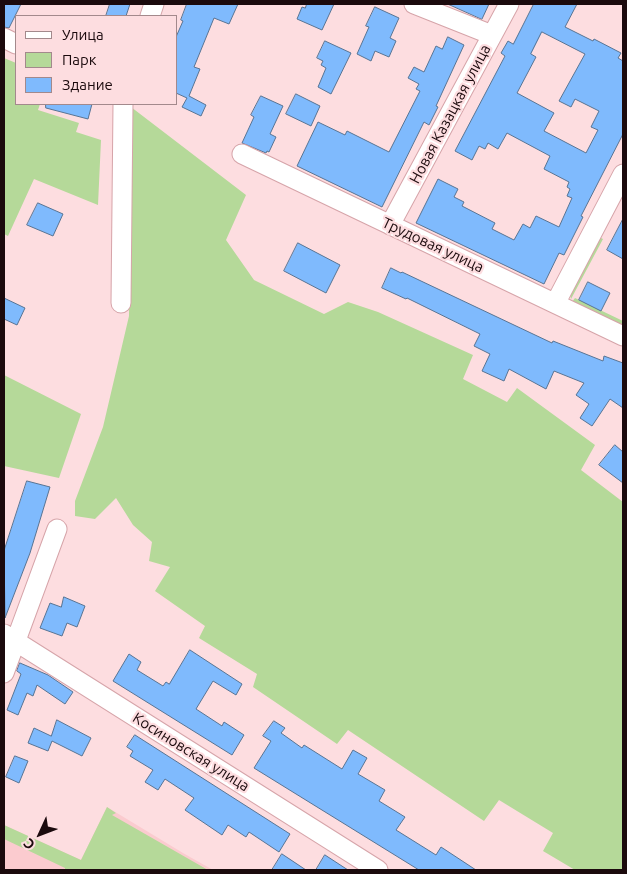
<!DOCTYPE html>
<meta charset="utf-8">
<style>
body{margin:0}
#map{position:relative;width:627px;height:874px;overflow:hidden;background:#fddde0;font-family:Ubuntu,sans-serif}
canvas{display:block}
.frame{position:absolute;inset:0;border:5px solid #1b0a0d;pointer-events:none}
.legend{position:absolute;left:15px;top:15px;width:162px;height:90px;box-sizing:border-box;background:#fddde0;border:1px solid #a3898c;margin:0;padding:6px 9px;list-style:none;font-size:15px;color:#1b0a0d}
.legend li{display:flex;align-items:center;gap:10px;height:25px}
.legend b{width:25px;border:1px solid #a3898c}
.north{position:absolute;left:15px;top:809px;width:50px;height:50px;-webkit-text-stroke:4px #fddde0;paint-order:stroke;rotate:227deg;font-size:14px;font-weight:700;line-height:20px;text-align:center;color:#1b0a0d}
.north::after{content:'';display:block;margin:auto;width:18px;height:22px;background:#1b0a0d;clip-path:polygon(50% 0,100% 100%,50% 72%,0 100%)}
</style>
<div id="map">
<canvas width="627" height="874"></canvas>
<div class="frame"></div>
<ul class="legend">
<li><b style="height:6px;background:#fff"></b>Улица</li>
<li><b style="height:14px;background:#b5d999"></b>Парк</li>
<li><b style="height:14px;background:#7fbafd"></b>Здание</li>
</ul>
<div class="north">С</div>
</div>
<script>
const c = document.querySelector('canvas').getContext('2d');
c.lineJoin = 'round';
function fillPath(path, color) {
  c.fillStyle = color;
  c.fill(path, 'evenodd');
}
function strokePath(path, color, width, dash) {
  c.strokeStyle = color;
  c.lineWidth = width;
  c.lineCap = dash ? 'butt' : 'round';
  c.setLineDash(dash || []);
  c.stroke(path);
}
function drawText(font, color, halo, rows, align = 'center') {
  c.font = font + ' Ubuntu,sans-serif';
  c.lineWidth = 4.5;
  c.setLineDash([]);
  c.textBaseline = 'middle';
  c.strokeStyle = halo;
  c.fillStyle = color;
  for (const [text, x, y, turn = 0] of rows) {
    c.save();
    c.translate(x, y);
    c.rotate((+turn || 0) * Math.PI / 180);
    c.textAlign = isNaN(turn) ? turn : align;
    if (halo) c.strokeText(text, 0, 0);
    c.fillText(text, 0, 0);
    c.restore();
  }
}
fillPath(new Path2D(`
 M107,807L183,853L213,870H4V825L81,860Z`), '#fbcbcf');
fillPath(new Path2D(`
 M4,58L16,63V104H40L38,110L79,123L76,132L101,140L98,205L34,179L8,236L4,234Z
 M131,107L246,195L226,240L254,280L324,314L348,302L378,312L473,355L463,379L507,402L517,388L595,445L581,470L623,502V870H575L543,851L553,833L499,800L484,821L348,730L337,744L253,687L257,674L199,638L205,626L155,591L170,567L149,561L152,542L133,525L116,498L95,519L75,516V501L103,427L129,316Z
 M597,236L603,239L571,299L569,290Z
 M575,298L623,321V330L572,302Z
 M4,375L81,414L59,478L4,466Z
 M107,807L116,813L112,815L208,870H65V868L4,839V825L81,860Z`), '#b5d999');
const building = new Path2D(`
 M4,4H21L9,28L4,27Z
 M110,4H130L126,16H106Z
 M187,4H238L229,24L214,18L194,67L200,69L189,96L206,105L201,116L182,107L187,98L176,93V37L183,21L181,20Z
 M307,4H334L322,30L297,19L302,7L305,8Z
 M448,4H489L482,19Z
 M534,4H577L565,27L593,41L594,39L621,53L618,58L623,61V134L581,216L583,217L564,255L559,253L544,284L416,223L438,179L458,189L454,197L464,202L462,206L495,223L492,229L514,240L523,224L530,228L536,216L559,227L572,198L567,196L570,189L567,187L569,182L544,169L550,156L507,133L498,149L488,143L485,149L479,146L472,160L455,151L505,56L501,53L508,41L513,44ZM542,32L585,54L559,101L571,107L575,99L599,111L591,127L598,130L586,153L544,131L554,113L517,93L536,57L531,54Z
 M375,7L399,18L390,38L396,41L389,57L375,51L371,61L357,54L369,27L366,26Z
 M448,37L464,45L436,106L438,107L429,125L424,122L382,207L297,166L318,122L345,135L347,131L389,152L420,91L416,89L419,84L408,78L414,67L424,72L436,46L442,49Z
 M325,41L351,53L331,94L318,87L326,68L321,65L323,61L317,58Z
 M296,94L320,106L311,126L286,114Z
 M261,96L283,106L270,134L276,137L269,152L267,151L266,153L242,143L254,117L251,115Z
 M46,104H92L88,119L46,108Z
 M38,203L63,214L53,236L27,225Z
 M623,219V259L607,250Z
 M298,243L340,265L326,293L284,271Z
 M391,268L401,273L402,272L552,343L553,341L603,361L604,356L623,363V408L610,399L592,426L580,418L589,404L576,395L584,383L554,371L546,389L509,369L504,381L482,371L490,354L474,346L480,334L407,298L406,299L382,288Z
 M588,282L610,293L601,311L579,300Z
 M4,298L25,308L17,325L4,319Z
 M615,445L623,452V483L599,465Z
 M27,481L50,487L30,553L5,618L4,551Z
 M64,597L85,606L77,627L67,623L62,636L40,628L50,603L61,607Z
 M190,650L242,684L236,695L213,681L196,709L222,726L224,722L244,735L232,755L113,681L129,654L141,662L137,670L163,686L166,682L169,684Z
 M20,663L48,675L73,692L65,704L37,685L33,696L27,693L18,715L7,710L21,674L17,671Z
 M57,720L91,738L82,756L52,741L48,751L28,743L34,728L51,736Z
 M274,721L285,728L281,733L302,748L304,745L342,769L353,750L367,758L358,774L385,790L379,801L405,817L396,830L436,855L441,847L476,870H419L254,768L271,741L263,736Z
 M135,735L290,834L279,852L249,832L246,837L228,825L222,835L185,810L194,798L165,779L158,790L145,782L153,770L130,756L133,751L127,747Z
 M15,756L28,761L19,783L6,777Z
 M282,854L306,870H272Z
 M325,855L348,870H316Z`);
fillPath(building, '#7fbafd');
strokePath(building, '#587493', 1);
const minor = new Path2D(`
 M414,4L492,35
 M150,16L154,4
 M4,38L16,44
 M242,154L623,336
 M390,225L509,4
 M556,302L623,174
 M121,303L123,104
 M4,634L378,870
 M4,673L57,529`);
strokePath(minor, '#d6a4a9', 21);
strokePath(minor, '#fff', 19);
drawText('15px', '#1b0a0d', '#fddde0', [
 ["Новая Казацкая улица",450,114,-62],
 ["Трудовая улица",433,245,25],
 ["Косиновская улица",191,752,32]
]);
</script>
